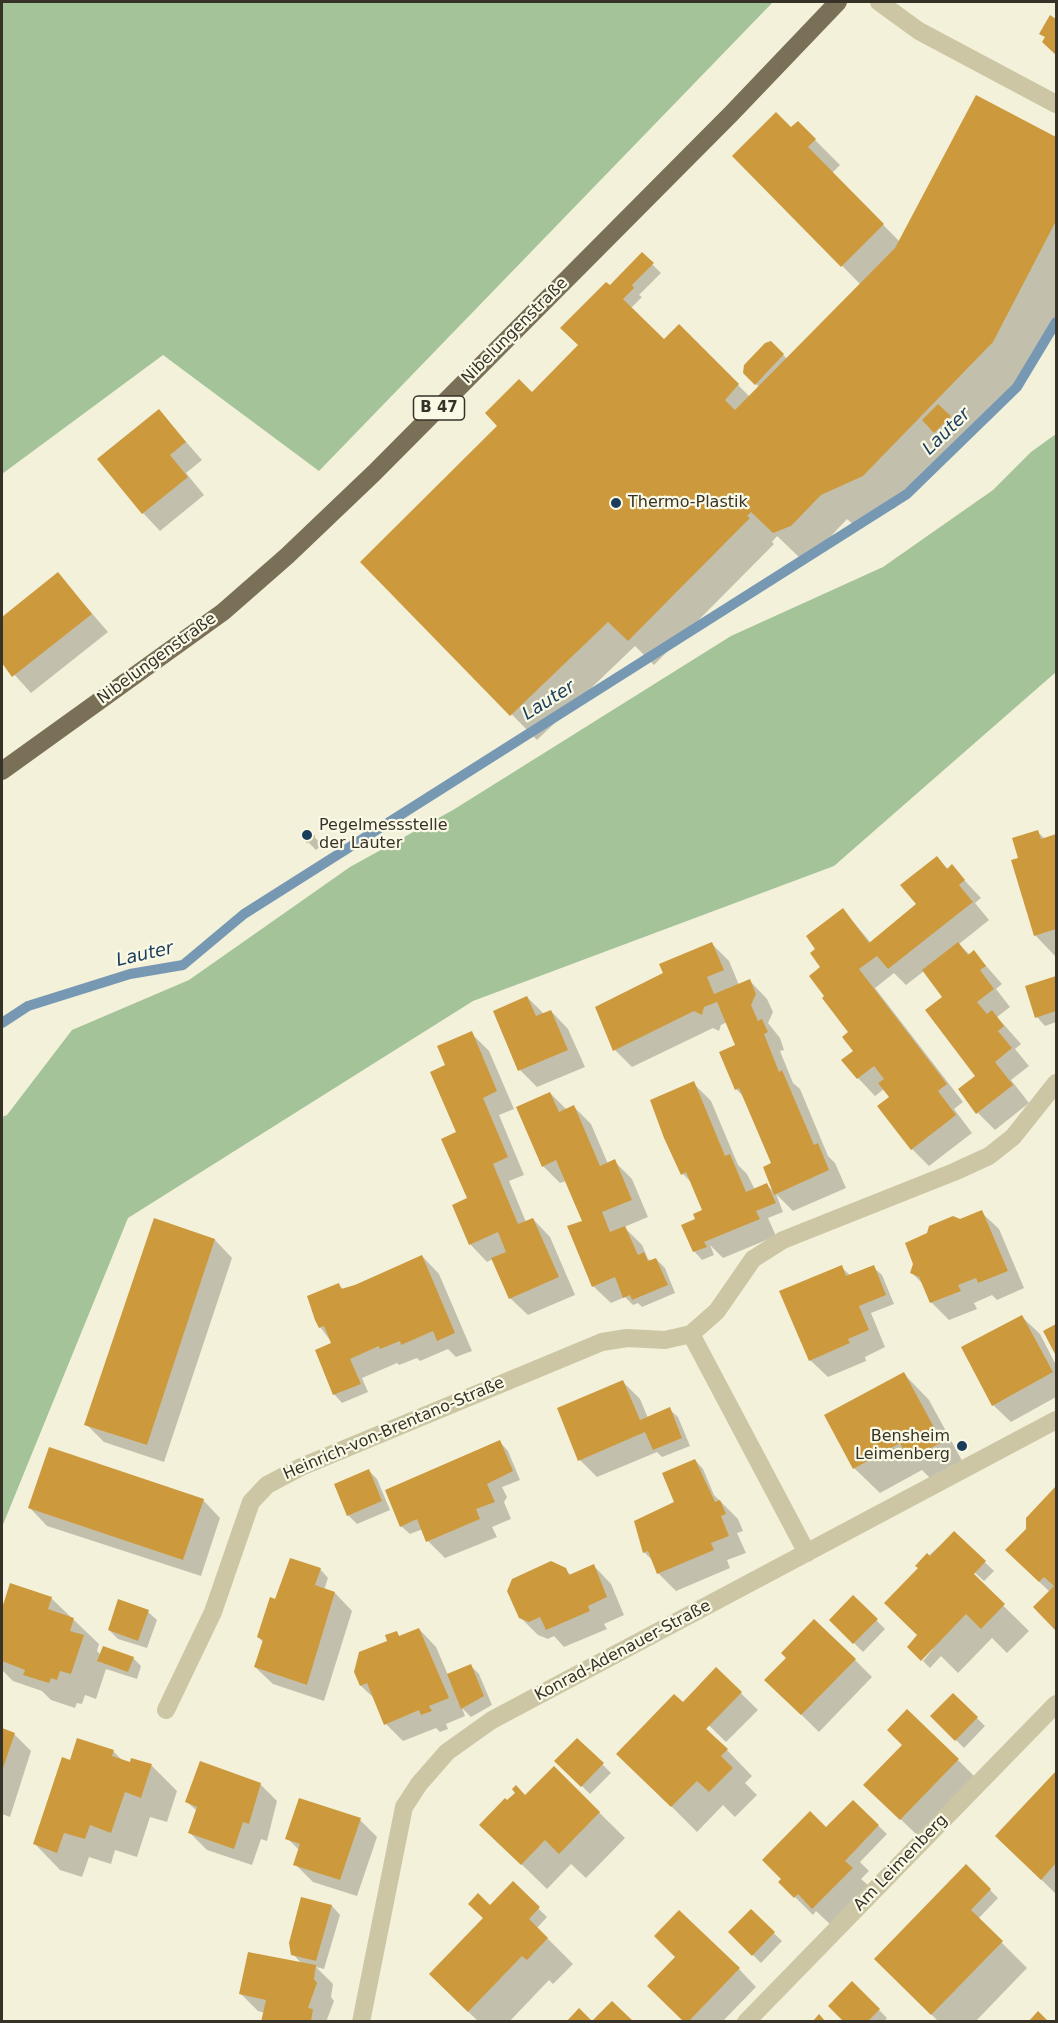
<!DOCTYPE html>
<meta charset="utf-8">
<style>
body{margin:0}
#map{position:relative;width:1058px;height:2023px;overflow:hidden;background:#f3f1d9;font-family:"DejaVu Sans",sans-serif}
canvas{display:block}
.frame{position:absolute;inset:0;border:3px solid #373227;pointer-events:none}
</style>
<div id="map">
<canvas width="1058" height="2023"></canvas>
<div class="frame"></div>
</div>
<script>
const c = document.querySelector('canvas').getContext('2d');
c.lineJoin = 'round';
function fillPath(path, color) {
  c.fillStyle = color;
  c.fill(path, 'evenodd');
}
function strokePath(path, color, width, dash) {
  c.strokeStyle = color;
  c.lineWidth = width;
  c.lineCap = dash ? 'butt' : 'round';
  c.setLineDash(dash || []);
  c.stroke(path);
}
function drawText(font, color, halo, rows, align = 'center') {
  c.font = font + ' "DejaVu Sans",sans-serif';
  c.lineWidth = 4.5;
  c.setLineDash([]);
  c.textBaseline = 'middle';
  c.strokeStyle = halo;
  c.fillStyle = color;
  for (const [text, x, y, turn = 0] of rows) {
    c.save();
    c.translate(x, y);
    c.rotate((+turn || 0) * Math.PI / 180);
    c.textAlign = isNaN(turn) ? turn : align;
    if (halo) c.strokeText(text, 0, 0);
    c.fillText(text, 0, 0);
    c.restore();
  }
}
fillPath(new Path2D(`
 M2,2H773L319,471L163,355L2,474Z
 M1056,434V672L834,866L473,1001L128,1218L2,1527V1117L7,1115L72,1030L189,980L350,867L453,810L731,636L883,567L993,490L1031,452Z`), '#a4c399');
fillPath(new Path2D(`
 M977,97L1056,138V315L1026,375L895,508L855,526L847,519L817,551L800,558L777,536L772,542L774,544L654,665L635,646L537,740L362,562L580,346L610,287L642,254L661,273L639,295L642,297L631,308L664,342L679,326L750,397L759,387L744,372L771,342L787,359L861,285L734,156L791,129L798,123L840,165L832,173L900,242Z
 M159,411L202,460L186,473L204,495L160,531L143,513Z
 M58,574L108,632L31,693L2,661V619Z
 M308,830L322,845L316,850L308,842Z
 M1038,832L1045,839L1056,836V957L1035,935L1020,859Z
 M937,858L949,870L952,867L981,898L975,903L989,920L959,944L970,955L974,952L1002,984L996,989L1010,1007L997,1017L1021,1044L1015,1049L1029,1066L1011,1080L1029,1103L995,1130L978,1113L977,1077L944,997L924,971L906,985L894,973L875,988L963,1102L954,1109L972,1133L929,1166L912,1149L891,1097L884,1089L875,1096L858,1078L850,1033L826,996L822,968L843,910L871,943L918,905Z
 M712,944L729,961L739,985L750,981L767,999L773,1012L768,1023L780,1038L784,1050L780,1051L793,1083L800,1089L828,1156L835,1163L846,1188L793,1211L776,1194L783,1212L768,1218L776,1236L723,1258L710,1245L714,1255L702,1260L694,1251L697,1220L704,1211L693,1184L683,1174L693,1083L711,1101L738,1165L747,1174L755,1190L767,1185L775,1193L773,1164L744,1097L736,1089L737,1046L727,1022L721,1025L719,1031L713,1028L632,1067L615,1050L665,974Z
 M1056,978V1022L1045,1026L1037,1017L1027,987Z
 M527,997L544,1014L551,1011L568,1029L585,1067L537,1087L520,1070Z
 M471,1033L489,1051L514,1109L499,1115L524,1175L509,1181L526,1222L533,1219L550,1237L575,1295L528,1315L510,1298L493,1259L487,1262L470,1244L469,1199L447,1066Z
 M550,1093L567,1110L574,1107L591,1124L608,1164L614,1161L632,1179L648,1217L624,1227L642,1245L648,1259L651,1261L656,1259L665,1268L675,1293L642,1307L638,1303L633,1305L625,1297L611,1303L593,1286L584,1222L566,1181L560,1183L543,1166Z
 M981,1212L999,1229L1024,1288L997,1300L992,1295L974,1303L977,1309L949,1320L931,1302L924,1285L912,1273L928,1234Z
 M155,1220L215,1240L232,1258L164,1462L104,1442L86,1424Z
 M422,1256L439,1274L472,1351L456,1357L448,1349L420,1361L417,1358L399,1365L397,1363L362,1378L368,1392L342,1403L334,1394L333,1344L320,1327L338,1284L344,1290Z
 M841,1267L851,1276L873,1267L882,1275L894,1304L871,1313L885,1347L865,1357L866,1361L828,1377L810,1360Z
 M1022,1317L1040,1334L1056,1365V1397L1011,1422L993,1405Z
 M904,1374L929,1400L966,1468L936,1484L922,1470L880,1493L854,1468Z
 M623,1382L640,1399L648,1418L669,1409L678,1417L690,1446L662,1457L657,1452L597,1477L580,1460Z
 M500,1442L508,1451L520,1480L502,1487L507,1497L504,1502L511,1519L492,1527L497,1537L445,1558L428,1541L423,1529L410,1534L401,1526Z
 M695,1460L703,1469L714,1495L738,1519L743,1531L737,1533L746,1553L727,1560L730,1568L676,1591L658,1573L653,1561L644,1552L678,1503Z
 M369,1471L377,1479L390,1510L357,1524L348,1515Z
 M1056,1488V1629L1035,1607L1050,1592L1033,1576L1027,1518Z
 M203,1500L220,1518L201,1576L47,1526L30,1508Z
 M954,1533L994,1571L984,1581L972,1570L970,1573L1029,1631L1007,1653L992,1638L958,1673L941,1656L930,1668L923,1661L933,1649L919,1635L920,1568L917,1566Z
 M594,1566L611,1584L624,1615L604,1624L607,1629L564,1647L554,1636L548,1639L538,1635L520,1617L565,1569L572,1576Z
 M320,1569L328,1578L324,1590L335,1593L352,1611L324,1701L273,1684L255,1667L263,1642L258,1637L276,1601Z
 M11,1585L51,1598L99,1644L97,1651L101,1655L133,1658L141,1666L137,1679L106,1669L96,1699L85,1695L82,1704L77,1703L75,1708L51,1700L42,1691L13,1681L2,1670V1613Z
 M853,1597L885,1629L863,1652L831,1620Z
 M148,1612L157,1620L147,1648L118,1639L109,1630Z
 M419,1629L436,1647L448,1675L470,1665L479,1674L492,1705L471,1717L462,1708L465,1716L446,1724L448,1729L440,1732L436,1728L403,1741L386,1724L376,1700L361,1686L356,1672L396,1633L400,1637Z
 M855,1660L872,1677L819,1732L766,1680Z
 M716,1669L758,1710L726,1742L685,1702Z
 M953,1695L985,1726L964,1748L932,1716Z
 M700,1722L752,1776L745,1783L757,1795L735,1817L723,1805L697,1832L644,1779Z
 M2,1730L14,1734L31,1751L10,1817L2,1814Z
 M578,1740L611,1773L590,1794L557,1761Z
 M113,1751L123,1761L131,1764L132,1759L152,1766L177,1791L167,1822L150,1817L137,1857L115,1850L111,1864L89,1857L82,1877L60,1870L35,1844L71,1762Z
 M958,1760L975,1777L918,1836L883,1802Z
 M554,1768L625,1838L586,1878L571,1864L547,1889L481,1825L507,1803L525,1797Z
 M1056,1774V1894L997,1836Z
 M260,1784L277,1801L267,1841L261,1839L252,1865L207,1850L189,1832L197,1811L187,1802Z
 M853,1802L887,1834L860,1862L869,1871L861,1879L869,1886L831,1925L816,1911L813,1915L780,1882Z
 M360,1820L377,1837L357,1896L313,1882L295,1864L300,1851L287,1838Z
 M966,1866L998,1898L978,1919L1027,1968L975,2022H939L901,1984Z
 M513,1884L547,1917L537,1928L573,1964L553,1984L549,1980L509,2022H479L456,2000L490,1907Z
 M302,1898L332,1906L340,1915L324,1969L316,1967L333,1984L331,1997L334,2001L326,2022H263L265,2013L258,2011L241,1994L302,1964L293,1954Z
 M751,1911L782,1941L761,1963L730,1932Z
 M677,1957L739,1969L756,1987L722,2022H685Z
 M852,1983L887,2018L884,2022H846Z`), '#0003');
strokePath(new Path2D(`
 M2,1023L28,1006L130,974L183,965L244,914L907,494L1017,387L1056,322`), '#7798b2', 10);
fillPath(new Path2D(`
 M1050,15L1056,19V55L1042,42L1045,37L1039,34Z
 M976,95L1056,137V221L993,342L863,476L821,495L791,526L773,533L751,512L747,516L750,518L628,641L608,622L510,716L360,562L497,426L485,413L519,379L532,392L578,345L560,328L606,282L610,285L642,252L654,263L632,285L634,288L623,299L664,339L679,324L739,384L725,400L735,410L895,248Z
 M776,112L791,127L798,121L816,139L808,147L884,224L841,267L732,156Z
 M771,341L784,354L755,385L743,373L744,365L765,343Z
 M938,404L951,416L934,433L922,420Z
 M159,409L186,442L170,455L188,477L142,514L97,459Z
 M58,572L92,614L12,677L2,663V617Z
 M308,828L315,836L307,843L300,835Z
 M1038,830L1041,839L1056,834V929L1034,936L1011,860L1018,858L1012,838Z
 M937,856L947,869L952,864L965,880L959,885L973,902L888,969L877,956L859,969L947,1084L938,1091L956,1115L911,1150L877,1106L889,1097L878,1083L884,1079L874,1066L857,1079L841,1060L853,1051L842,1037L848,1032L822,998L824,996L809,976L820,967L810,953L815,949L806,936L843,908L869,943L916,904L900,885Z
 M712,942L724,970L707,977L714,994L750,979L756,994L751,1005L758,1021L762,1019L768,1032L764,1034L779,1072L782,1070L814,1145L818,1143L829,1170L774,1195L763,1167L771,1163L739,1088L735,1090L719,1052L735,1045L717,1002L704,1007L702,1015L694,1011L613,1051L595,1007L663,973L659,964Z
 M958,942L968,955L974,950L986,966L980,970L994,989L977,1002L987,1014L992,1010L1004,1026L998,1031L1012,1048L995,1062L1013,1085L976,1114L958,1089L975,1076L925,1010L942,997L922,970Z
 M1056,976V1011L1035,1018L1025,986Z
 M527,996L536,1016L551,1010L568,1050L518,1071L493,1011Z
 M472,1031L497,1091L483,1098L508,1157L493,1164L518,1224L533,1218L559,1277L509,1299L491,1258L506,1252L498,1232L469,1245L452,1205L467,1198L441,1139L456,1132L430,1072L445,1065L437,1046Z
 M694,1081L725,1156L730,1154L746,1192L767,1183L776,1203L756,1211L760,1219L704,1242L707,1247L693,1252L681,1225L695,1219L693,1214L702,1210L686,1172L681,1175L664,1138L650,1100Z
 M550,1092L559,1112L574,1105L600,1166L615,1159L632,1200L602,1212L610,1232L625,1226L638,1255L644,1252L648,1261L656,1258L668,1285L632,1300L630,1295L623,1298L615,1277L592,1287L567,1226L582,1221L556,1160L542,1167L516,1107Z
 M982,1210L1008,1271L978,1283L976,1278L958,1285L961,1291L930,1303L919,1277L910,1273L913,1264L905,1243L927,1233L929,1226L953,1216L960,1219Z
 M154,1218L215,1239L147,1445L84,1425Z
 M422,1255L455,1333L437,1341L433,1331L401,1345L400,1341L380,1349L379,1346L350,1359L361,1384L333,1395L315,1350L331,1343L324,1326L319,1328L315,1320L307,1296L339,1283L341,1289L355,1285Z
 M842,1265L846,1276L874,1265L886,1295L859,1306L869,1330L848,1339L850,1343L809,1361L779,1291Z
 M1022,1315L1053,1372L992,1406L961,1347Z
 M1056,1324V1356L1043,1331Z
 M904,1372L942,1442L909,1460L900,1443L853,1469L824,1415Z
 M623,1380L640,1420L670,1407L682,1438L653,1450L645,1432L578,1461L557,1408Z
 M500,1440L513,1471L487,1484L495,1502L476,1509L480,1519L426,1542L417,1519L400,1527L385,1490Z
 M49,1447L204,1499L183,1560L28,1508Z
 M695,1459L715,1502L720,1500L726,1514L721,1516L729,1536L711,1543L714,1550L657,1574L648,1551L643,1553L634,1521L674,1502L662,1473Z
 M369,1469L382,1501L347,1516L334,1484Z
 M1056,1486V1631L1033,1607L1054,1586L1044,1577L1039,1582L1005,1550L1026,1529V1518Z
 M954,1531L986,1561L974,1574L1005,1604L981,1629L966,1614L921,1661L907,1647L917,1635L884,1603L918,1568L915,1566L927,1553L930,1556Z
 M290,1558L321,1568L315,1585L335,1592L307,1685L254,1667L263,1640L257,1637L270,1597L275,1599Z
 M551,1561L566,1568L569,1575L594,1564L607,1597L588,1606L590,1611L546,1630L540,1617L529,1622L519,1618L507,1591L512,1579Z
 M10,1583L52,1597L48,1609L74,1618L70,1631L84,1635L71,1674L60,1671L57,1680L51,1678L49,1683L23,1675L25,1670L2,1661V1608Z
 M853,1595L878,1619L853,1644L829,1620Z
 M118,1599L149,1610L138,1641L108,1630Z
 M814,1619L856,1659L801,1715L764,1680L786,1658L781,1653Z
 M419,1628L449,1698L429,1706L432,1711L421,1715L419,1710L384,1725L367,1683L360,1686L354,1672L359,1652L387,1641L385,1635L397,1631L399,1636Z
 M103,1646L134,1657L128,1672L97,1661Z
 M471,1664L484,1696L461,1709L447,1674Z
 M716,1667L742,1692L706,1729L728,1749L721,1756L733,1768L709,1792L697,1781L671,1807L616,1754L674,1694L683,1702Z
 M953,1693L978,1717L955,1741L930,1716Z
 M907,1709L959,1759L900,1820L863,1785L902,1745L887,1730Z
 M2,1728L15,1733L2,1771Z
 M77,1738L114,1750L112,1756L130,1762L131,1758L152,1764L141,1798L125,1792L111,1833L90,1825L85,1839L64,1833L57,1853L33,1844L62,1757L70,1760Z
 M577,1738L604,1763L581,1787L554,1761Z
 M200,1761L261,1783L249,1824L243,1822L234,1849L188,1833L197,1807L185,1802Z
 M554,1766L600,1812L559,1854L545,1840L521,1865L479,1825L505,1798L507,1800L515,1793L512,1789L516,1785L525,1795Z
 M1056,1771V1863L1041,1880L995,1836Z
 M299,1798L361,1818L340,1880L293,1865L300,1844L285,1839Z
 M853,1800L879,1825L845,1861L853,1868L812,1909L798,1894L794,1898L778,1882L781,1879L762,1860L810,1811L826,1827Z
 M966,1864L991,1889L971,1910L1003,1941L931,2015L874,1959Z
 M513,1881L540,1907L529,1919L548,1938L527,1960L522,1956L468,2012L429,1974L483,1918L468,1904L478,1893L490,1905Z
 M301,1897L332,1905L316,1961L291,1955L289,1943Z
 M751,1909L775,1932L752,1956L728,1932Z
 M679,1910L740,1968L688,2022H684L647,1986L675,1957L654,1936Z
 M248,1952L316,1965L314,1979L317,1983L308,2008L313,2009L311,2022H261L266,2000L239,1994Z
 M852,1981L880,2009L867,2022H844L828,2006Z
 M612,2001L634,2022H566L579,2008L592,2021Z
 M1038,2011L1049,2022H1028Z
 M819,2014L826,2022H812Z`), '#cd993d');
strokePath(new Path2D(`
 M879,2L919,31L1056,104
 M691,1334L807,1553
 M166,1710L213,1612L251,1502L267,1485L301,1467L602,1342L627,1338L665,1340L691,1334L717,1311L753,1259L783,1240L954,1172L989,1156L1013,1137L1056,1083
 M361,2022L404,1807L419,1784L447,1752L492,1720L1056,1420
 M746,2022L1056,1704`), '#ccc6a5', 18);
strokePath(new Path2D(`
 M2,771L223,612L287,556L374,473L731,114L838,2`), '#7a7057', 18);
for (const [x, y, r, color] of [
 [616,503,6,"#1a3d5b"],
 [307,835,6,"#1a3d5b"],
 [962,1446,6,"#1a3d5b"]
]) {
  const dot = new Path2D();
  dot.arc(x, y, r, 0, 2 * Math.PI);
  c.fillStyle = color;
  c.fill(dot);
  strokePath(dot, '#faf9e6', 2);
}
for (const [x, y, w] of [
 [439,408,51]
]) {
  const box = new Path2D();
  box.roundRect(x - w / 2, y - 12, w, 24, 4.5);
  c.fillStyle = '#faf9e6';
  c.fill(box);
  strokePath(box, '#373227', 1.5);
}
drawText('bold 15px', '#373227', null, [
 ["B 47",439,408]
]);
drawText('16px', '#373227', '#faf9e6', [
 ["Nibelungenstraße",515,331,-45],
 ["Nibelungenstraße",157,659,-36],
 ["Heinrich-von-Brentano-Straße",394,1429,-23],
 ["Konrad-Adenauer-Straße",623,1651,-28],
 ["Am Leimenberg",901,1863,-46]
]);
drawText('16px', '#373227', '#faf9e6', [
 ["Thermo-Plastik",628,503],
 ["Pegelmessstelle",319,826],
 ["der Lauter",319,844],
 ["Bensheim",950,1437,"right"],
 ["Leimenberg",950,1455,"right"]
], 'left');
drawText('italic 18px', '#1a3d5b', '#faf9e6', [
 ["Lauter",947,432,-44],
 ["Lauter",549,701,-32],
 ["Lauter",145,955,-13]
]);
</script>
